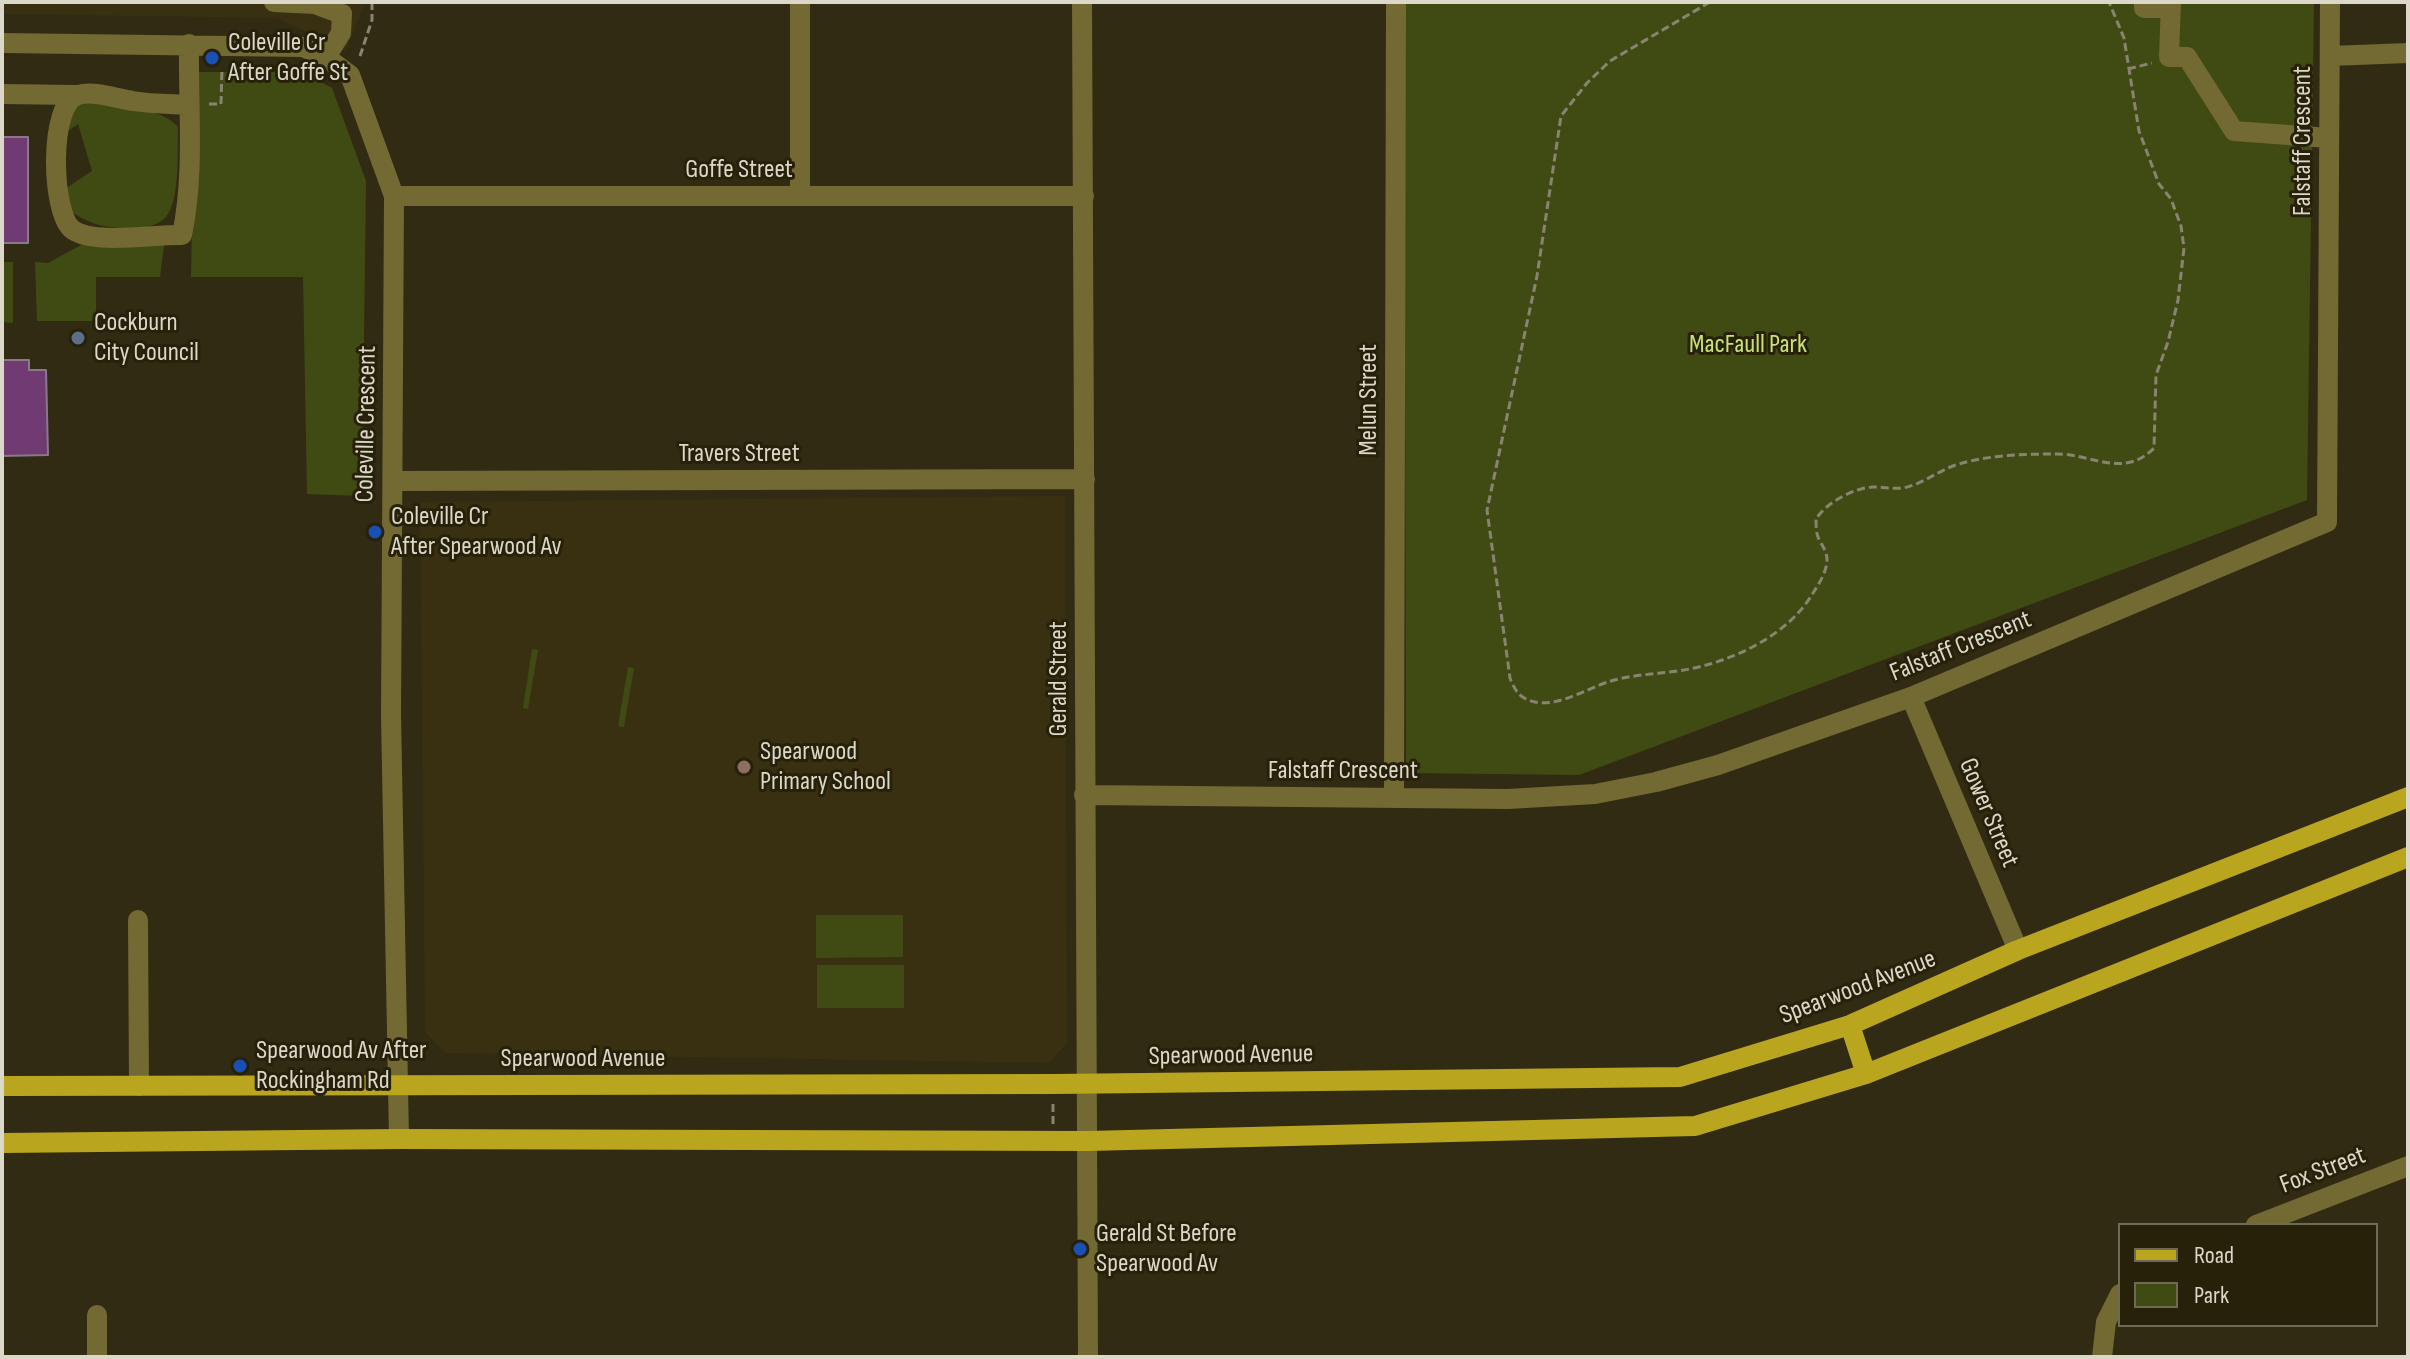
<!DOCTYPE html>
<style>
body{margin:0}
#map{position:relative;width:2410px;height:1359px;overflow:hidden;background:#312b14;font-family:"Sofia Sans Condensed",sans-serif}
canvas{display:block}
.frame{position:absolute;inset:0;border:4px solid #dbd7c9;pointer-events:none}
.legend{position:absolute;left:2118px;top:1223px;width:260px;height:104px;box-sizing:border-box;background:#27210a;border:2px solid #6f6a56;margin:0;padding:10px 14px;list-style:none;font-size:24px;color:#dbd7c9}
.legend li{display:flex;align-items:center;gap:16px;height:40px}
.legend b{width:40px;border:2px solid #6f6a56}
</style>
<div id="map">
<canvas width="2410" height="1359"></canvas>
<div class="frame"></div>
<ul class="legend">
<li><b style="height:10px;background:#baa51f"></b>Road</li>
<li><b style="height:22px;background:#404b13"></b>Park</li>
</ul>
</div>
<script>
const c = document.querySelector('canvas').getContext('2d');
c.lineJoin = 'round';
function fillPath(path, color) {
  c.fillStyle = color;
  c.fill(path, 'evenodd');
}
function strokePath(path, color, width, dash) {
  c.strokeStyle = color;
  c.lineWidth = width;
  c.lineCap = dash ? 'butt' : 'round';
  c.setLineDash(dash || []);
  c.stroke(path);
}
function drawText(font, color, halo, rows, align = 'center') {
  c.font = font + ' "Sofia Sans Condensed",sans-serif';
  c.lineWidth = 6;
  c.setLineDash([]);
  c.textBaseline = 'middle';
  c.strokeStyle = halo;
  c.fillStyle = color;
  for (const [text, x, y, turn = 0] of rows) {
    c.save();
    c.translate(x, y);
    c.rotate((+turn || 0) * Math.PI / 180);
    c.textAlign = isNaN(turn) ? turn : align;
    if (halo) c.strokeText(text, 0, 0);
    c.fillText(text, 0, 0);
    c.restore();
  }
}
fillPath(new Path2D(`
 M2,2H365L346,51L277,18L2,14Z
 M1065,496L1067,1043L1049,1063L445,1053L425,1032L420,502Z`), '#393011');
fillPath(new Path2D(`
 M1404,2H2314L2307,500L1579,775L1406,773Z
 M195,72H302L332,88L366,181L362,496L307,494L303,277H191Z
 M85,102C110,105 163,107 178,127C177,150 181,201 165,218C156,227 142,228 130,228C103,228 89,224 67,209L62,191L92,171L78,124L62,135L64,110Z
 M158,237L164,246L160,277H96V321H37L35,262L48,263L92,239Z
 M2,262H13V323L2,322Z
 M532,649L538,650L528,709L523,708Z
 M628,667L634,668L624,727L618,726Z
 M816,915H903V957L816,958Z
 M817,965H904V1008H817Z`), '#404b13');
const building = new Path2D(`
 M2,137H28V243H2Z
 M2,360H29V370H46L48,455L2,456Z`);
fillPath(building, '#6f3b72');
strokePath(building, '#8b788c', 2);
strokePath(new Path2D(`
 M1710,2L1610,61L1587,83L1561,116L1537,276L1487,510L1510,678C1515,691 1520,699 1535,702C1560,707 1587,688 1611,681C1635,674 1660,674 1684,670C1731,662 1788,636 1813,593C1819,584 1827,571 1827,560C1827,550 1821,545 1818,537C1816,532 1816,524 1816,519C1826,503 1853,488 1873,487C1883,487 1893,489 1903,488C1924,484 1940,469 1959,464C1989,455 2025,454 2057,454C2092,454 2124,479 2154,448L2156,375L2168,342L2178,300L2184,248L2181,226L2171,199L2159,184L2139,131L2124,38L2109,2
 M360,56L372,20V2
 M2128,69L2152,63
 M209,104H221L222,68
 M1053,1124V1103`), '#898471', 3, [8, 4]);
strokePath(new Path2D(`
 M274,2L315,4L342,14L341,33L326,57
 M800,2V196
 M1082,2L1088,1357
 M2144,2V8H2171
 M2171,2L2169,57H2187L2234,131L2329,138
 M2,43L303,47L326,57L350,75L394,196L391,715L399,1139
 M2330,56L2408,53
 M2,94L77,95
 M188,105C170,104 151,104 133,101C117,99 94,90 78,95C48,103 51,215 73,230C95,245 155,234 182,235C195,172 188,108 189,44
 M394,196H1084
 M393,481L1085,479
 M1911,697L2018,950
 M1084,795L1508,799L1595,794L1656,782L1718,765L1911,697L2327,522L2330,2
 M1394,798L1396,2
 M138,920L139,1086
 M2256,1225L2408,1166
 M97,1357V1315
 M2102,1357L2106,1322L2120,1294`), '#726933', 20);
strokePath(new Path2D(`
 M1850,1025L1866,1074
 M2,1086L1054,1084L1680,1077L1850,1025L2018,950L2408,797
 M2,1143L399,1139L1088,1141L1695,1126L1866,1074L2408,857`), '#baa51f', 20);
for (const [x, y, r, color] of [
 [212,58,8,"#1a4fb4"],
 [78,338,8,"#5c6f8a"],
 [375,532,8,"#1a4fb4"],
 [744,767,8,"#8d6e63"],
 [240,1066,8,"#1a4fb4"],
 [1080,1249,8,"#1a4fb4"]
]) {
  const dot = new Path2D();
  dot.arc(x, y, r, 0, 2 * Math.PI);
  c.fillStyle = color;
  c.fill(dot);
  strokePath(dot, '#27210a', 3);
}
drawText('26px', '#dbd7c9', '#27210a', [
 ["Coleville Cr",228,43],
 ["After Goffe St",228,73],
 ["Cockburn",94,323],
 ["City Council",94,353],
 ["Coleville Cr",391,517],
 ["After Spearwood Av",391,547],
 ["Spearwood",760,752],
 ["Primary School",760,782],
 ["Spearwood Av After",256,1051],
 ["Rockingham Rd",256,1081],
 ["Gerald St Before",1096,1234],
 ["Spearwood Av",1096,1264]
], 'left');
drawText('26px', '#dbd7c9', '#27210a', [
 ["Falstaff Crescent",2303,141,-90],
 ["Goffe Street",739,170],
 ["Melun Street",1369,400,-90],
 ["Coleville Crescent",367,424,-89],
 ["Travers Street",739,454],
 ["Falstaff Crescent",1961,647,-22],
 ["Gerald Street",1059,679,-90],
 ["Falstaff Crescent",1343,771],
 ["Gower Street",1988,813,67],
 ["Spearwood Avenue",1858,988,-21],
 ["Spearwood Avenue",1231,1056,-1],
 ["Spearwood Avenue",583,1059],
 ["Fox Street",2323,1171,-21]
]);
drawText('26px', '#c9e276', '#27210a', [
 ["MacFaull Park",1748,345]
]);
</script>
